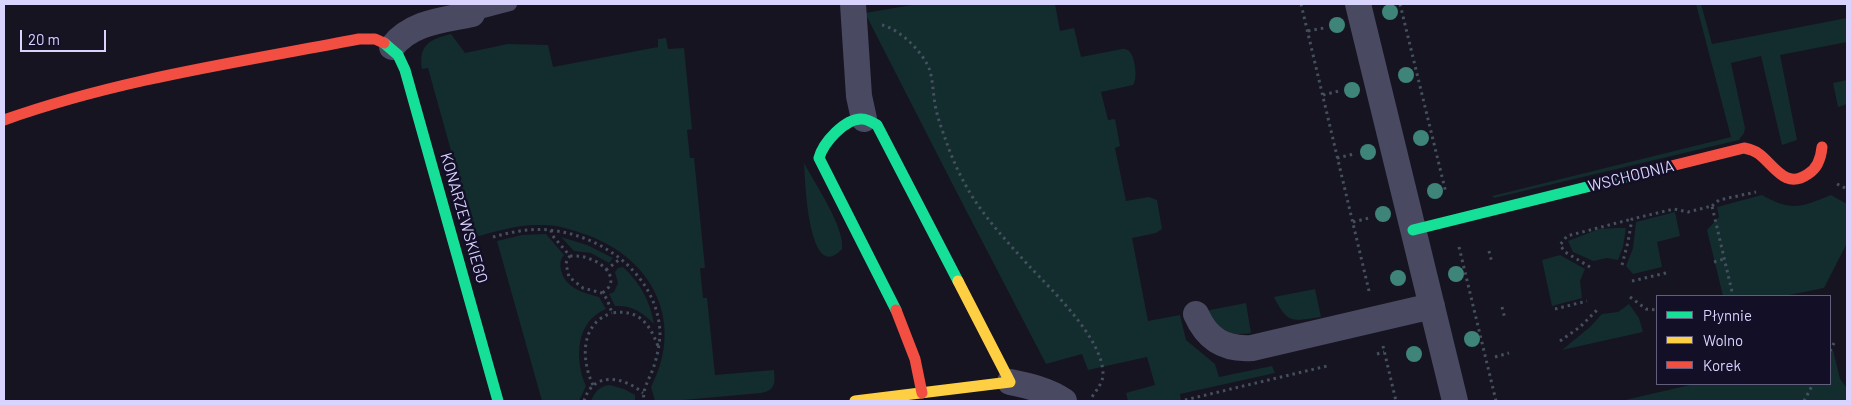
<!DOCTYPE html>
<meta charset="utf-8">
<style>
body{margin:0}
#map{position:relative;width:1851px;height:405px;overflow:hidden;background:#161421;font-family:Barlow,sans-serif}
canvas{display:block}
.frame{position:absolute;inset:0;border:5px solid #d9d4ff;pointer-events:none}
.legend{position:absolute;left:1656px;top:295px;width:175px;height:90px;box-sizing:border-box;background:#130f26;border:1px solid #625e7d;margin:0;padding:6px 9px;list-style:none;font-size:15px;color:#d9d4ff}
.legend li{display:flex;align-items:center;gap:10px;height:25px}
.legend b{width:25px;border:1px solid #625e7d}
.scale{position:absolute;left:20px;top:30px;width:86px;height:22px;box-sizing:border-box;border:2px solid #d9d4ff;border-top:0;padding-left:6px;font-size:15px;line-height:18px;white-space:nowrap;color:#d9d4ff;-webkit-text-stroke:4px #130f26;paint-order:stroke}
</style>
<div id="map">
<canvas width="1851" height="405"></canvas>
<div class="frame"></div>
<ul class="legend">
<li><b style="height:6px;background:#16e098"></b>Płynnie</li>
<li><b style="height:6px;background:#ffcf43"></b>Wolno</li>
<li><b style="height:6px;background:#f24e42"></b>Korek</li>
</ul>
<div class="scale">20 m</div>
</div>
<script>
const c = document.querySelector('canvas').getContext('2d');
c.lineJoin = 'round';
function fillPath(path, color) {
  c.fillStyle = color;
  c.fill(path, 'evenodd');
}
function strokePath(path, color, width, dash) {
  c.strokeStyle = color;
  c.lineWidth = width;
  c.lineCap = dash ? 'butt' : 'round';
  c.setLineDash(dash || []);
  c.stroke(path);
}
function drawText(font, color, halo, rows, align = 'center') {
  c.font = font + ' Barlow,sans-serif';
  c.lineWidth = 5;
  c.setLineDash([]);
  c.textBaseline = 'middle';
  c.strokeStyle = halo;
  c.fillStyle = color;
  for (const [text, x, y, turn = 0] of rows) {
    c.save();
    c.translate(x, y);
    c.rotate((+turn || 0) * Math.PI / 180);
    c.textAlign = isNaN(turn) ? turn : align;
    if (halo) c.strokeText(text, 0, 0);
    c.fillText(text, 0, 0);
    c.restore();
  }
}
fillPath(new Path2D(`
 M917,4H1055L1060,31L1074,28L1081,57L1122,49C1126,49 1127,49 1130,52C1135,58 1138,79 1133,85L1101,92L1108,120L1115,119L1120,146L1115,148L1126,201L1149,197L1157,200L1162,229L1156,233L1132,238L1148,321L1180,315L1186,340L1215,364L1219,377L1272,366L1275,373L1180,394L1181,401H1128L1126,393L1155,385L1147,357L1088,370L1082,354L1046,364L955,189L865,13Z
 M1696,4H1701L1712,44L1847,18V42L1780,55L1797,140L1782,145L1761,56L1731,63L1745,128L1744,133L1739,140L1494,198L1492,196L1731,137Z
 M451,34L465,53L508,44L548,45L553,67L658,47V39L666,38L668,49L684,48L692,129L687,130L690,158H694L705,268H700L703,298H707L715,375L774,370C775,383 776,390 761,393L672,401H655L651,387C685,322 653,259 587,235C573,230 558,225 543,225C520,224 497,231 475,237L428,68L422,69C418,45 430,39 451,34Z
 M1847,80V104L1838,107L1833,83Z
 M804,163C815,184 845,227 842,249C808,286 805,178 804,163Z
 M1762,195C1792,212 1801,207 1831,195L1847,204V243L1824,288L1784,296H1723L1707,230L1719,217L1717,207Z
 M1675,212L1680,236L1657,242L1662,267L1633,274L1626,266L1633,248L1636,222Z
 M1616,228H1626L1623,247L1618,260L1607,258L1593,261L1573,252L1568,241L1599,229Z
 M546,234L564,255C560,260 560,264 561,270C565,288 584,293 599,297L606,309C576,321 574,359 586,386L579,401H542L497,241L522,235Z
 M561,237L587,245L613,258L609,263L591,253L574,251Z
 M1560,255L1585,269L1580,281L1582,298L1552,306L1542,260Z
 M623,267C640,283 650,300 654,324C642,312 632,305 615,306L609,294L614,292L618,283L615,272L618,268Z
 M1315,289L1321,317C1293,321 1288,325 1274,297Z
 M1246,303L1251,333C1222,337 1224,331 1205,311Z
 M1629,304L1639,318L1643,332L1562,350L1590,327L1602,314L1618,312Z
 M1833,350L1840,379L1847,388V401H1621L1694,384H1830V351Z
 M610,385L624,389L635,395V401H591C595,392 599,386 610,385Z`), '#132c2d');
strokePath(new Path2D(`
 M1301,4L1369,291
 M1400,4L1446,193
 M882,25C900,29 924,53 930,71C933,82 933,93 935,104C937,117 942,129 946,141C954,164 966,189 980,208C995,229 1012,247 1029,266C1052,290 1103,339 1103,374C1103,383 1097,389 1092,397
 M1308,31L1324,28
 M1323,95L1339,91
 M1337,158L1354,154
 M1837,184L1847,189
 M1712,206L1719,200L1756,192
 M1353,222L1369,218
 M551,230L552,235L570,256L567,259L566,264L569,277L583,288L602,293L607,299L612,313C639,309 649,323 658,346
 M493,237C511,232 530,228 549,230C603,235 657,275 660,332C660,344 657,357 653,369C649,380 642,389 644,401
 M1459,247L1496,401
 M1489,251L1492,263
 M570,256C577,256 584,256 590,259C606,264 621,282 602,293
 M1714,262L1724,259
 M1622,265L1628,242L1632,219L1674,209L1688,212L1712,206L1733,296
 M1590,267L1565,252L1560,245L1567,236L1632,219
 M606,270L620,259
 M1632,281L1670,272
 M1630,297L1646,309L1657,310
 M1502,307L1505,319
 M1555,309L1587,301
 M1560,341L1580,327L1598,309
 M1383,346L1396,401
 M1830,351L1834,343
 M1377,354L1384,352
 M1495,357L1509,353
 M593,385C581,360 580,323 612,313
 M1185,400L1327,366
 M584,401C593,371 623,376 643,393
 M1804,401L1813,384`), '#44505f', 3, [2.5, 4]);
strokePath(new Path2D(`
 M472,14L510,4`), '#4a4962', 14);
strokePath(new Path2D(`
 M853,4L859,96L864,119
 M1358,4L1455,401
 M392,47C411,22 444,20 472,14
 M1196,314C1207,339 1224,350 1252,348L1432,306
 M1010,382C1029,386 1048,390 1064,401`), '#4a4962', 26);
strokePath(new Path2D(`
 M384,43L398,55L405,70L498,401
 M1413,230L1639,174
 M896,310L819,158C823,143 845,118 862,119C867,119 872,122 877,125L958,281`), '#16e098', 11);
strokePath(new Path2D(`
 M855,401L1010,382L958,281`), '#ffcf43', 11);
strokePath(new Path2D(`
 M4,120C119,79 240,62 359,39H375L384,43
 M1639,174L1744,148C1749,149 1754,150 1759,154C1774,165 1785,190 1808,174C1818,168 1821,158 1822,147
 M896,310L915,359L922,393`), '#f24e42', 11);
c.fillStyle = '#3e8478';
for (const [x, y] of [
 [1390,12],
 [1337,25],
 [1406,75],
 [1352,90],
 [1421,138],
 [1368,152],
 [1435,191],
 [1383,214],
 [1456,274],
 [1398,278],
 [1472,339],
 [1414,354]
]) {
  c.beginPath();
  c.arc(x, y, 8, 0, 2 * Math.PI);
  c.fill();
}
drawText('16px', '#d9d4ff', '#130f26', [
 ["WSCHODNIA",1631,176,-14],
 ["KONARZEWSKIEGO",464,218,74]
]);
</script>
